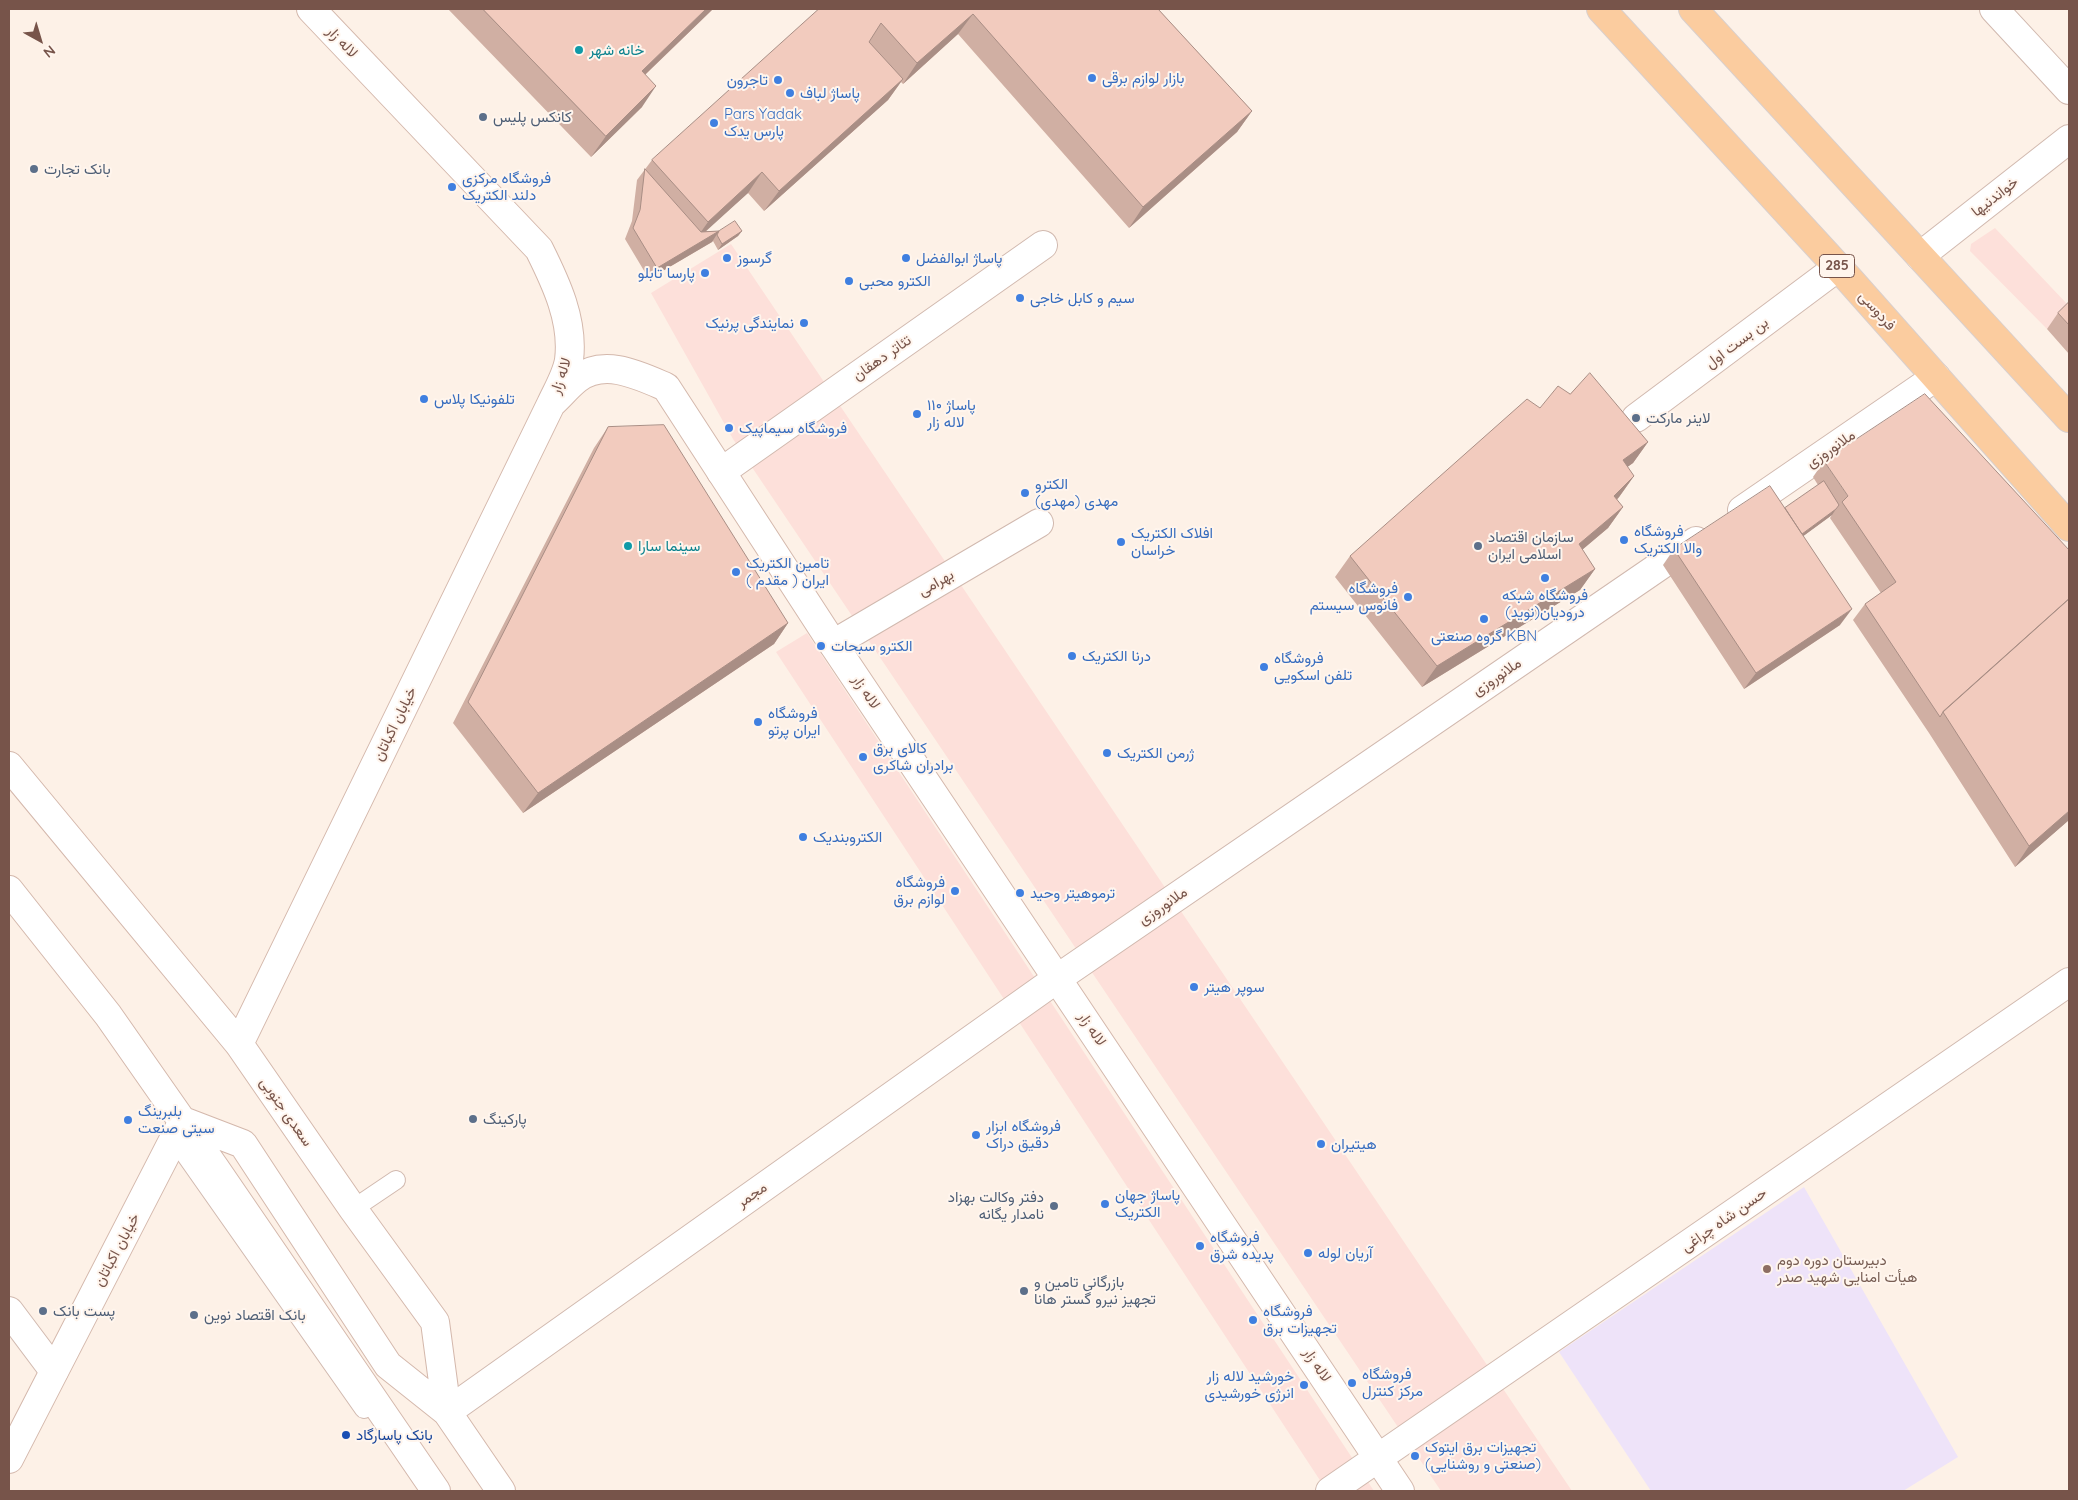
<!DOCTYPE html>
<meta charset="utf-8">
<style>
body{margin:0}
#map{position:relative;width:2078px;height:1500px;overflow:hidden;background:#fdf1e7;font-family:Quicksand,sans-serif}
canvas{display:block}
.frame{position:absolute;inset:0;border:10px solid #77544a;pointer-events:none}
.north{position:absolute;left:15px;top:15px;width:50px;height:50px;-webkit-text-stroke:4px #fff5ed;paint-order:stroke;rotate:141deg;font-size:14px;font-weight:700;line-height:20px;text-align:center;color:#77544a}
.north::after{content:'';display:block;margin:auto;width:18px;height:22px;background:#77544a;clip-path:polygon(50% 0,100% 100%,50% 72%,0 100%)}
</style>
<div id="map">
<canvas width="2078" height="1500"></canvas>
<div class="frame"></div>
<div class="north">N</div>
</div>
<script>
const c = document.querySelector('canvas').getContext('2d');
c.lineJoin = 'round';
function fillPath(path, color) {
  c.fillStyle = color;
  c.fill(path, 'evenodd');
}
function strokePath(path, color, width, dash) {
  c.strokeStyle = color;
  c.lineWidth = width;
  c.lineCap = dash ? 'butt' : 'round';
  c.setLineDash(dash || []);
  c.stroke(path);
}
function drawText(font, color, halo, rows, align = 'center') {
  c.font = font + ' Quicksand,Vazirmatn,sans-serif';
  c.lineWidth = 4;
  c.setLineDash([]);
  c.textBaseline = 'middle';
  c.strokeStyle = halo;
  c.fillStyle = color;
  for (const [text, x, y, turn = 0] of rows) {
    c.save();
    c.translate(x, y);
    c.rotate((+turn || 0) * Math.PI / 180);
    c.textAlign = isNaN(turn) ? turn : align;
    if (halo) c.strokeText(text, 0, 0);
    c.fillText(text, 0, 0);
    c.restore();
  }
}
fillPath(new Path2D(`
 M1995,228L2069,306V309L2047,329L1970,251L1971,244Z
 M731,244L1572,1491H1441L733,439L651,293Z
 M807,633L1210,1243L1374,1491H1327L776,652Z`), '#fde0da');
fillPath(new Path2D(`
 M1804,1187L1958,1457L1903,1491H1651L1559,1352Z`), '#eee3f9');
const lane = new Path2D(`
 M175,1140L364,1409
 M353,1209L396,1180`);
const street = new Path2D(`
 M1994,9L2069,90
 M1920,256L2069,139
 M1636,418L1838,267
 M721,472L1043,245
 M1742,510L1936,377
 M833,644L1039,523
 M9,1311L54,1371
 M447,1412L1058,978L1696,541
 M1330,1491L2069,982`);
const secondary = new Path2D(`
 M551,404C560,396 568,386 577,379C604,358 638,375 666,387L833,644L1400,1491
 M9,766L239,1044L353,1209L435,1322L447,1412L501,1491
 M9,890L108,1015L215,1168L436,1491
 M239,1044L551,404C557,391 567,374 569,360C574,321 556,283 539,249L311,9
 M183,1121L243,1144L388,1365L447,1412
 M9,1459L183,1121`);
const primary = new Path2D(`
 M1601,9L1847,277L2069,527
 M1693,9L2069,418`);
strokePath(lane, '#d1b9af', 20);
strokePath(street, '#d1b9af', 30);
strokePath(secondary, '#d4b8ac', 30);
strokePath(primary, '#d9cfcc', 30);
strokePath(lane, '#fff', 18);
strokePath(street, '#fff', 28);
strokePath(secondary, '#fff', 28);
strokePath(primary, '#fbcc9f', 28);
fillPath(new Path2D(`
 M448,9H713L645,75L642,107L591,157Z
 M819,9H1158L1252,111L1237,132L1129,228L958,34L903,84L901,82L888,100L764,211L748,193L705,231H742L738,236L718,250L713,241L712,242L649,279L625,239L632,221L637,180L652,160Z
 M2069,302V354L2047,329L2058,313Z
 M1570,394L1648,442L1633,463L1627,467L1634,476L1617,500L1623,507L1608,528L1582,550L1595,569L1580,590L1422,687L1335,577L1350,556L1540,408Z
 M608,427L788,623L774,644L523,813L453,723L594,448Z
 M1824,461L2069,820L2015,867L1929,733L1853,620L1865,604L1881,593L1830,518L1832,515L1803,536L1840,625L1744,689L1663,565L1674,549L1785,508L1818,485L1813,477Z`), '#d0afa3');
fillPath(new Path2D(`
 M706,9H713L627,92L642,71Z
 M973,14L958,34L903,84L917,63Z
 M903,79L888,100L764,211L779,191Z
 M656,86L642,107L591,157L606,136Z
 M1252,111L1237,132L1129,228L1143,207Z
 M762,172L748,193L693,243L708,222Z
 M719,231L712,242L649,279L657,268Z
 M742,231L738,236L718,250L722,244Z
 M1648,442L1633,463L1608,481L1623,460Z
 M1634,476L1619,497L1599,517L1614,496Z
 M1623,507L1608,528L1564,565L1579,544Z
 M1836,509L1832,515L1798,540L1801,535Z
 M1595,569L1580,590L1422,687L1437,666Z
 M1852,609L1840,625L1744,689L1756,673Z
 M788,623L774,644L523,813L538,793Z
 M2069,811V820L2015,867L2029,846Z`), '#a98e85');
const building = new Path2D(`
 M483,9H706L642,71L656,86L606,136Z
 M819,9H1158L1252,111L1143,207L973,14L917,63L881,23L869,42L903,79L779,191L762,172L708,222L652,160Z
 M645,169L701,232L719,231L657,268L633,228L640,210Z
 M735,221L742,231L722,244L717,235L719,231Z
 M2069,302V325L2058,313Z
 M1590,373L1648,442L1623,460L1634,476L1614,496L1623,507L1579,544L1595,569L1437,666L1350,556L1527,399L1540,408L1558,386L1570,394Z
 M1925,394L2069,550V599L1943,712L1940,717L1865,604L1896,582L1842,502L1848,496L1824,461Z
 M664,425L788,623L538,793L468,702L608,427Z
 M1824,481L1839,505L1836,509L1802,534L1785,508Z
 M1770,486L1852,609L1756,673L1674,549Z
 M2069,599V811L2029,846L1943,712Z`);
fillPath(building, '#f2cbbe');
strokePath(building, '#a98e85', 1);
for (const [x, y, r, color] of [
 [579,50,5,"#0f9aa8"],
 [1092,78,5,"#3f7fe0"],
 [778,80,5,"#3f7fe0"],
 [790,93,5,"#3f7fe0"],
 [483,117,5,"#5c6f8a"],
 [714,123,5,"#3f7fe0"],
 [34,169,5,"#5c6f8a"],
 [452,187,5,"#3f7fe0"],
 [727,258,5,"#3f7fe0"],
 [906,258,5,"#3f7fe0"],
 [705,273,5,"#3f7fe0"],
 [849,281,5,"#3f7fe0"],
 [1020,298,5,"#3f7fe0"],
 [804,323,5,"#3f7fe0"],
 [424,399,5,"#3f7fe0"],
 [917,414,5,"#3f7fe0"],
 [1636,418,5,"#5c6f8a"],
 [729,428,5,"#3f7fe0"],
 [1025,493,5,"#3f7fe0"],
 [1624,540,5,"#3f7fe0"],
 [1121,542,5,"#3f7fe0"],
 [628,546,5,"#0f9aa8"],
 [1478,546,5,"#5c6f8a"],
 [736,572,5,"#3f7fe0"],
 [1545,578,5,"#3f7fe0"],
 [1408,597,5,"#3f7fe0"],
 [1484,619,5,"#3f7fe0"],
 [821,646,5,"#3f7fe0"],
 [1072,656,5,"#3f7fe0"],
 [1264,667,5,"#3f7fe0"],
 [758,722,5,"#3f7fe0"],
 [1107,753,5,"#3f7fe0"],
 [863,757,5,"#3f7fe0"],
 [803,837,5,"#3f7fe0"],
 [955,891,5,"#3f7fe0"],
 [1020,893,5,"#3f7fe0"],
 [1194,987,5,"#3f7fe0"],
 [473,1119,5,"#5c6f8a"],
 [128,1120,5,"#3f7fe0"],
 [976,1135,5,"#3f7fe0"],
 [1321,1144,5,"#3f7fe0"],
 [1105,1204,5,"#3f7fe0"],
 [1054,1206,5,"#5c6f8a"],
 [1200,1246,5,"#3f7fe0"],
 [1308,1253,5,"#3f7fe0"],
 [1767,1269,5,"#8d6e63"],
 [1024,1291,5,"#5c6f8a"],
 [43,1311,5,"#5c6f8a"],
 [194,1315,5,"#5c6f8a"],
 [1253,1320,5,"#3f7fe0"],
 [1352,1383,5,"#3f7fe0"],
 [1304,1385,5,"#3f7fe0"],
 [346,1435,5,"#1a4fb4"],
 [1415,1456,5,"#3f7fe0"]
]) {
  const dot = new Path2D();
  dot.arc(x, y, r, 0, 2 * Math.PI);
  c.fillStyle = color;
  c.fill(dot);
  strokePath(dot, '#fff5ed', 2);
}
for (const [x, y, w] of [
 [1837,266,35]
]) {
  const box = new Path2D();
  box.roundRect(x - w / 2, y - 11.5, w, 23, 4);
  c.fillStyle = '#fff5ed';
  c.fill(box);
  strokePath(box, '#77544a', 1);
}
drawText('bold 14px', '#77544a', null, [
 ["285",1837,266]
]);
drawText('15px', '#77544a', '#fff5ed', [
 ["لاله زار",342,42,46],
 ["خواندنیها",1995,197,-38],
 ["فردوسی",1877,311,48],
 ["بن بست اول",1737,343,-37],
 ["تئاتر دهقان",882,358,-35],
 ["لاله زار",561,376,-71],
 ["ملانوروزی",1831,449,-34],
 ["بهرامی",936,583,-30],
 ["ملانوروزی",1497,677,-34],
 ["لاله زار",866,692,56],
 ["خیابان اکباتان",395,724,-64],
 ["ملانوروزی",1163,906,-34],
 ["لاله زار",1092,1029,56],
 ["سعدی جنوبی",286,1112,55],
 ["مجمر",752,1195,-35],
 ["حسن شاه چراغی",1724,1220,-35],
 ["خیابان اکباتان",117,1250,-62],
 ["لاله زار",1317,1365,56]
]);
drawText('15px', '#0d838f', '#fff5ed', [
 ["خانه شهر",589,50],
 ["سینما سارا",638,546]
], 'left');
drawText('15px', '#366cbe', '#fff5ed', [
 ["بازار لوازم برقی",1102,78],
 ["تاجرون",768,80,"right"],
 ["پاساژ لباف",800,93],
 ["Pars Yadak",724,114],
 ["پارس یدک",724,131],
 ["فروشگاه مرکزی",462,178],
 ["دلند الکتریک",462,195],
 ["گرسوز",737,258],
 ["پاساژ ابوالفضل",916,258],
 ["پارسا تابلو",695,273,"right"],
 ["الکترو محبی",859,281],
 ["سیم و کابل خاجی",1030,298],
 ["نمایندگی پرنیک",794,323,"right"],
 ["تلفونیکا پلاس",434,399],
 ["پاساژ ۱۱۰",927,405],
 ["لاله زار",927,422],
 ["فروشگاه سیماپیک",739,428],
 ["الکترو",1035,484],
 ["مهدی (مهدی)",1035,501],
 ["فروشگاه",1634,531],
 ["والا الکتریک",1634,548],
 ["افلاک الکتریک",1131,533],
 ["خراسان",1131,550],
 ["تامین الکتریک",746,563],
 ["ایران ( مقدم )",746,580],
 ["فروشگاه",1398,588,"right"],
 ["فانوس سیستم",1398,605,"right"],
 ["فروشگاه شبکه",1545,595,"center"],
 ["درودیان(نوید)",1545,612,"center"],
 ["گروه صنعتی KBN",1484,636,"center"],
 ["الکترو سبحات",831,646],
 ["درنا الکتریک",1082,656],
 ["فروشگاه",1274,658],
 ["تلفن اسکویی",1274,675],
 ["فروشگاه",768,713],
 ["ایران پرتو",768,730],
 ["کالای برق",873,748],
 ["برادران شاکری",873,765],
 ["ژرمن الکتریک",1117,753],
 ["الکتروبندیک",813,837],
 ["فروشگاه",945,882,"right"],
 ["لوازم برق",945,899,"right"],
 ["ترموهیتر وحید",1030,893],
 ["سوپر هیتر",1204,987],
 ["بلبرینگ",138,1111],
 ["سیتی صنعت",138,1128],
 ["فروشگاه ابزار",986,1126],
 ["دقیق دراک",986,1143],
 ["هیتیران",1331,1144],
 ["پاساژ جهان",1115,1195],
 ["الکتریک",1115,1212],
 ["فروشگاه",1210,1237],
 ["پدیده شرق",1210,1254],
 ["آریان لوله",1318,1253],
 ["فروشگاه",1263,1311],
 ["تجهیزات برق",1263,1328],
 ["فروشگاه",1362,1374],
 ["مرکز کنترل",1362,1391],
 ["خورشید لاله زار",1294,1376,"right"],
 ["انرژی خورشیدی",1294,1393,"right"],
 ["تجهیزات برق ایتوک",1425,1447],
 ["(صنعتی و روشنایی)",1425,1464]
], 'left');
drawText('15px', '#4e5e75', '#fff5ed', [
 ["کانکس پلیس",493,117],
 ["بانک تجارت",44,169],
 ["لاینر مارکت",1646,418],
 ["سازمان اقتصاد",1488,537],
 ["اسلامی ایران",1488,554],
 ["پارکینگ",483,1119],
 ["دفتر وکالت بهزاد",1044,1197,"right"],
 ["نامدار یگانه",1044,1214,"right"],
 ["بازرگانی تامین و",1034,1282],
 ["تجهیز نیرو گستر هانا",1034,1299],
 ["پست بانک",53,1311],
 ["بانک اقتصاد نوین",204,1315]
], 'left');
drawText('15px', '#785e54', '#fff5ed', [
 ["دبیرستان دوره دوم",1777,1260],
 ["هیأت امنایی شهید صدر",1777,1277]
], 'left');
drawText('15px', '#164399', '#fff5ed', [
 ["بانک پاسارگاد",356,1435]
], 'left');
</script>
